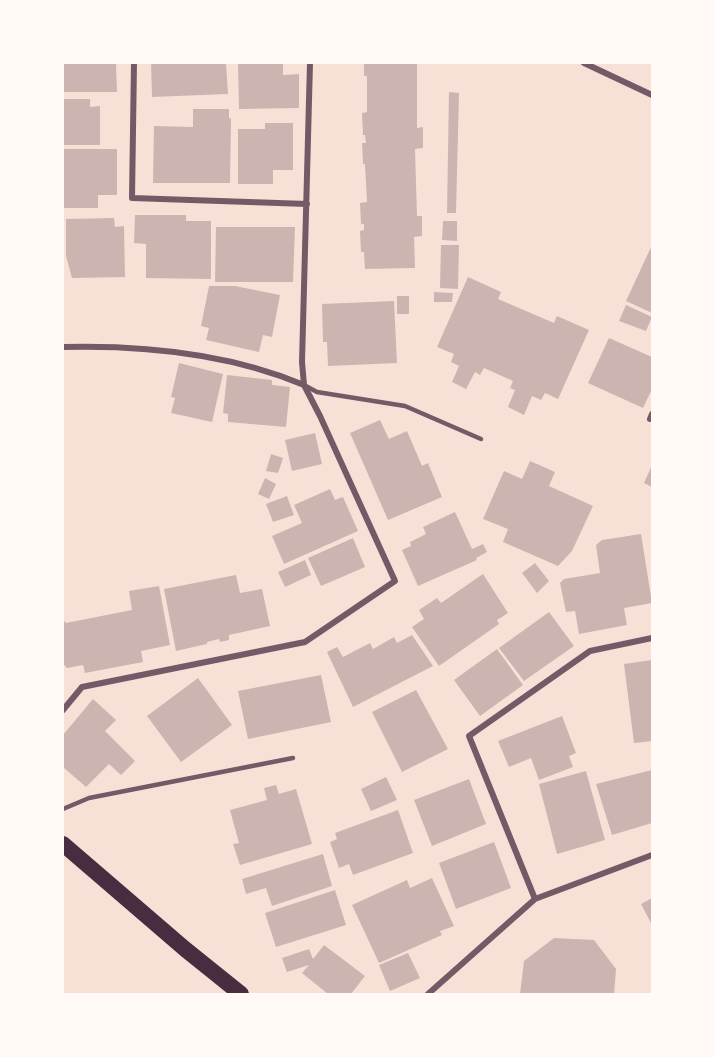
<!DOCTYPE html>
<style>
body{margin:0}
#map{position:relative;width:715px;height:1057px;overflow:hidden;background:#f7e1d7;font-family:"Sofia Sans Condensed",sans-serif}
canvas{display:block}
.frame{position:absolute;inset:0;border:64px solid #fffaf5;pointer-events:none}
</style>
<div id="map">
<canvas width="715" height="1057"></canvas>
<div class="frame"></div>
</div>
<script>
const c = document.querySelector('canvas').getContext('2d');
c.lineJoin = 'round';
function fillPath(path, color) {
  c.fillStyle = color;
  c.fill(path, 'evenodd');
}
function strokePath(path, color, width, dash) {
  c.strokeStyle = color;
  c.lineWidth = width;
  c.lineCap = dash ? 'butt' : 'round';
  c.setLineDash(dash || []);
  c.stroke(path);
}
fillPath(new Path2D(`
 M63,63H116L117,92H63Z
 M151,63H226L228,94L152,97Z
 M238,63H283V75L299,74V108L239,109Z
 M364,63H417V128L423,127V148L415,149L417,216H422V236L414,237L415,268L365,269L364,252H361L360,231L364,230V224H361L360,203L367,202L365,164H363L362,143H366L365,135H363L362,113L367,112V76H364Z
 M449,92L459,93L456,213H447Z
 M63,99H90V107L100,106V145H63Z
 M193,109H229V118L231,119L230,183H153L154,126L193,127Z
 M265,123H293V170H273V184H238V129H265Z
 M63,149H117V195H98V208H63Z
 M135,215H186V221H211V279L146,278V244L134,243Z
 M114,218L115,227L124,226L125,277L72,278L66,256V219Z
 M443,221H457V241L442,240Z
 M216,227H295L293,282H215Z
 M441,245H459L458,289L440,288Z
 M652,245V313L626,301Z
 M468,277L501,292L498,299L554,323L557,316L589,330L558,399L545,393L541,400L532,396L524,415L508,407L515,390L510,388L513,381L484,368L480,375L475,372L466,389L452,382L459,366L451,362L454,354L437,347Z
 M209,286H235L280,295L272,337L263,335L259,352L206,340L209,328L201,326Z
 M434,292L453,293L452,302H434Z
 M397,296H409V314H397Z
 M394,301L397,363L328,366L327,342H323L322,304Z
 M626,305L652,317L646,331L619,321Z
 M609,338L652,357V389L643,408L588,383Z
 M179,363L223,374L212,422L171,413L175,398L171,397Z
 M227,375L272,380V385L290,387L286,427L228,422V414L223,413Z
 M380,420L389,439L407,431L422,466L428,463L442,497L388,520L350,433Z
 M315,433L322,464L292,471L285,440Z
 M271,454L283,458L278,473L266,471Z
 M530,461L555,472L549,486L593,506L572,551L558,566L503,542L508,529L483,519L504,471L522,479Z
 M652,465V487L644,483Z
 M265,478L276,484L269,499L258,494Z
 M330,489L335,500L343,497L358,531L284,564L272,536L302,523L294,505Z
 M287,496L294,515L273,522L266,504Z
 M455,512L472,549L483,544L487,552L476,558L477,560L418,586L402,550L411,546L410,542L426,534L423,527Z
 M641,534L652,603L624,608L627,625L579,634L575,611L566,612L560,583L564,579L600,573L596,545L602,540Z
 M353,538L365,567L321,586L308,558Z
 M305,560L311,575L285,587L278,572Z
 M535,563L549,581L537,593L522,573Z
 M483,574L508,613L497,620L499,624L439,666L412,627L424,619L419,610L437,598L441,603Z
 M236,575L240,593L262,589L270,626L229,635V640L220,642L219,639L207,642V644L176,651L164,589Z
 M159,586L170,645L141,651L143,662L85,673L83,665L67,668L63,664V620L66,623L132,610L129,591Z
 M549,612L574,646L524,681L499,648Z
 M412,635L433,666L353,707L327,652L337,647L343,657L370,643L373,649L394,637L397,643Z
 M497,649L523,685L480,716L454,680Z
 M652,660V741L634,743L624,664Z
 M321,675L331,722L248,739L238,691Z
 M198,678L232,725L181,762L147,716Z
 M416,690L448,749L402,772L372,712Z
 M93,699L116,720L105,731L135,761L121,775L109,764L86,787L63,767V735Z
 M562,716L576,753L569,756L573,767L539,780L531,758L509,767L498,741Z
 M652,770V823L612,835L596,784Z
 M586,771L605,840L557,854L539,784Z
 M386,777L397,800L371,811L361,789Z
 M469,779L486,824L432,846L414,800Z
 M276,785L279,794L296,789L312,844L240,865L233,844L239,843L230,810L267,800L264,788Z
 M398,810L413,853L353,875L349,864L339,868L330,842L337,839L335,833Z
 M494,842L511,888L456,909L439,863Z
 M323,854L332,886L272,906L266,888L246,894L242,879Z
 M432,878L454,926L440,931L442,935L379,963L352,905L407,880L410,888Z
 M335,890L346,925L276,947L265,913Z
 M652,898V925L641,904Z
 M554,938L594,940L616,969L614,994H520L524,961Z
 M324,945L365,976L351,994H328L302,973L309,965L287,972L282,958L309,949L313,959Z
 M408,953L420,978L390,991L379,965Z`), '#ccb4b1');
strokePath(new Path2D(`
 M304,385L317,392L405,406L481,439
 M63,809L89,798L293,758`), '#755966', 4.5);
strokePath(new Path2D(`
 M134,63L132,198L307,204
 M584,63L652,95
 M63,347C145,345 228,353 304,385L302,362L310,63
 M650,419L652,414
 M63,710L82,687L305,642L395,581L320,416L304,385
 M535,899L652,855
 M428,994L535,899L469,736L590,651L652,638`), '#755966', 6);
strokePath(new Path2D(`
 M63,844L185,949L241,994`), '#4a2c40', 16);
</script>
